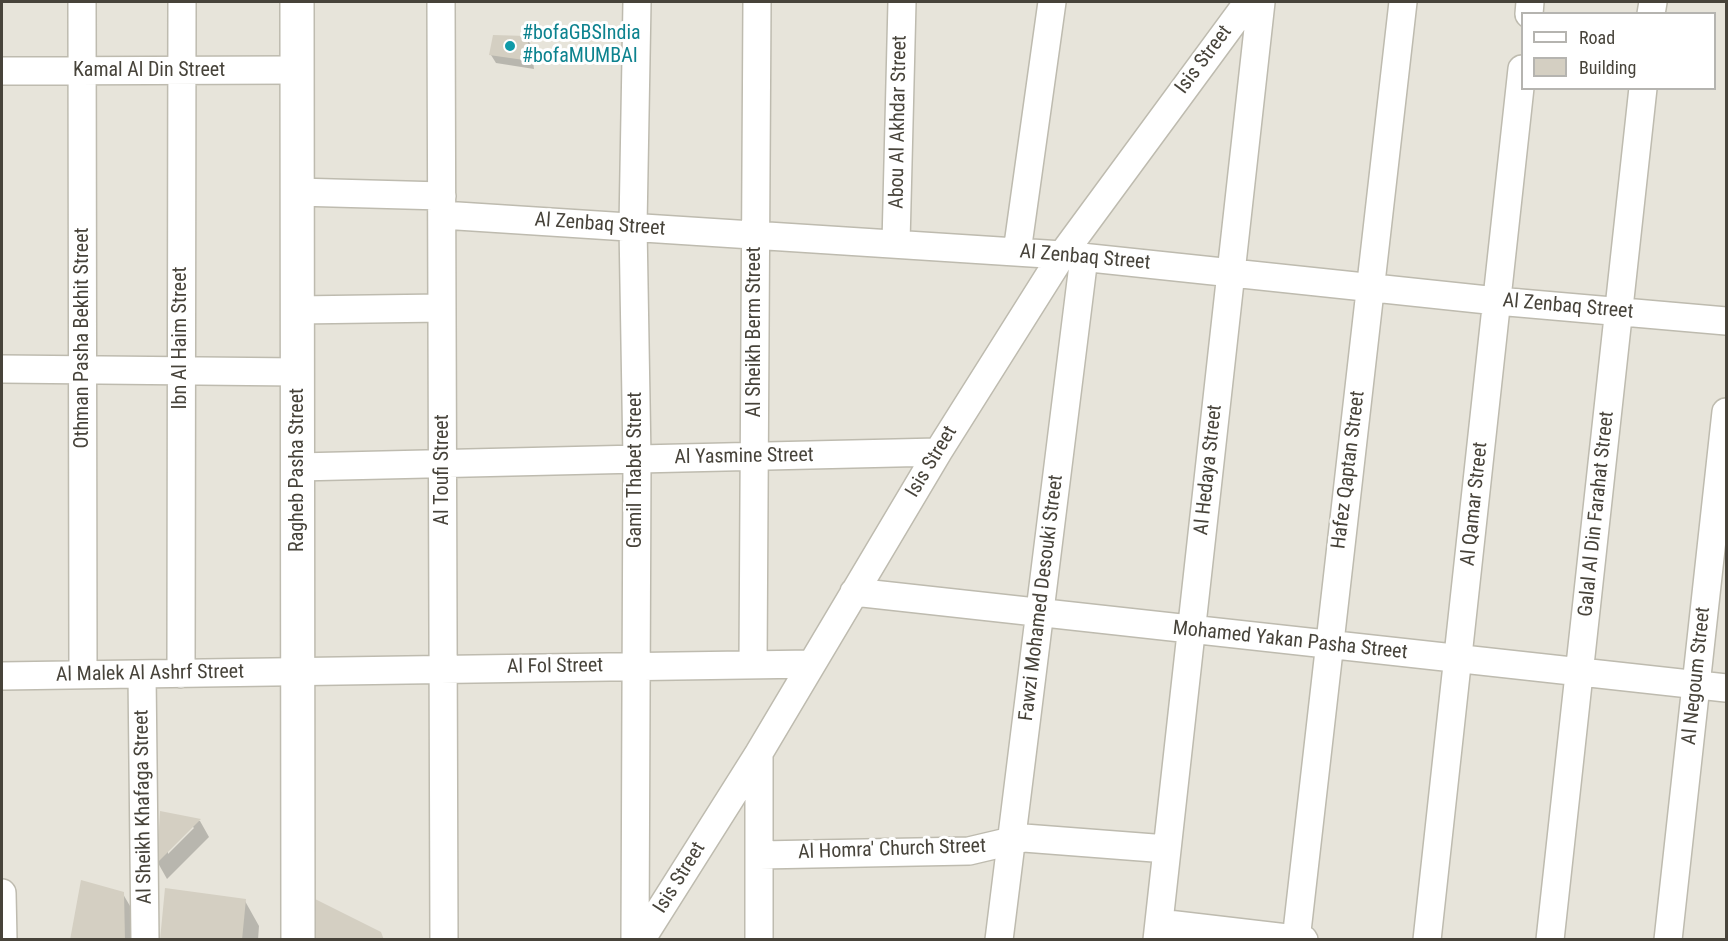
<!DOCTYPE html>
<style>
body{margin:0}
#map{position:relative;width:1728px;height:941px;overflow:hidden;background:#f4f2eb;font-family:"Roboto Condensed",sans-serif}
canvas{display:block}
.frame{position:absolute;inset:0;border:3px solid #47433a;pointer-events:none}
.legend{position:absolute;left:1521px;top:12px;width:195px;height:78px;box-sizing:border-box;background:#fff;border:2px solid #b5b4b0;margin:0;padding:8px 10px;list-style:none;font-size:18px;color:#47433a}
.legend li{display:flex;align-items:center;gap:12px;height:30px}
.legend b{width:30px;border:2px solid #b5b4b0}
</style>
<div id="map">
<canvas width="1728" height="941"></canvas>
<div class="frame"></div>
<ul class="legend">
<li><b style="height:8px;background:#fff"></b>Road</li>
<li><b style="height:16px;background:#d4cfc2"></b>Building</li>
</ul>
</div>
<script>
const c = document.querySelector('canvas').getContext('2d');
c.lineJoin = 'round';
function fillPath(path, color) {
  c.fillStyle = color;
  c.fill(path, 'evenodd');
}
function strokePath(path, color, width, dash) {
  c.strokeStyle = color;
  c.lineWidth = width;
  c.lineCap = dash ? 'butt' : 'round';
  c.setLineDash(dash || []);
  c.stroke(path);
}
function drawText(font, color, halo, rows, align = 'center') {
  c.font = font + ' "Roboto Condensed",sans-serif';
  c.lineWidth = 6;
  c.setLineDash([]);
  c.textBaseline = 'middle';
  c.strokeStyle = halo;
  c.fillStyle = color;
  for (const [text, x, y, turn = 0] of rows) {
    c.save();
    c.translate(x, y);
    c.rotate((+turn || 0) * Math.PI / 180);
    c.textAlign = isNaN(turn) ? turn : align;
    if (halo) c.strokeText(text, 0, 0);
    c.fillText(text, 0, 0);
    c.restore();
  }
}
fillPath(new Path2D(`
 M2,2H1726V939L2,940ZM1522,14H1714V88H1522Z`), '#e7e4da');
fillPath(new Path2D(`
 M526,37L531,45L534,69L496,63L491,55Z
 M162,813L200,821L209,837L167,879L158,863ZM192,826L194,828L168,854V850Z
 M123,894L137,918L138,940H72Z
 M245,901L259,926L258,940H162Z`), '#0003');
fillPath(new Path2D(`
 M493,35L527,36L531,61L489,55Z
 M160,811L201,819L157,863Z
 M81,880L124,892L125,940H70Z
 M165,888L246,899L242,940H160Z
 M311,897L381,932L384,940H316Z`), '#d4cfc2');
const minor = new Path2D(`
 M82,2L83,675
 M441,2L444,940
 M1529,14L1530,2
 M1651,14L1653,2
 M2,71L296,70
 M297,192L442,196
 M442,215L1062,255L1497,301L1726,321
 M896,243L902,2
 M1017,252L1052,2
 M297,310L442,308
 M2,369L298,372
 M298,467L938,452
 M854,592L1726,688
 M753,663L757,2
 M142,674L145,940
 M181,674L182,2
 M2,676L812,664
 M759,753V940
 M760,855L969,851L1024,838L1167,849
 M2,893L3,940
 M1159,923L1304,940
 M635,940L637,459L633,226L637,2
 M641,940L759,753L938,452L1062,255L1248,2
 M999,940L1084,257
 M1157,940L1261,2
 M1296,940L1403,2
 M1427,940L1522,69
 M1550,940L1643,88
 M1668,940L1726,412`);
const tertiary = new Path2D(`
 M297,2L298,940`);
strokePath(minor, '#bebbaf', 30);
strokePath(tertiary, '#bebbaf', 36);
strokePath(minor, '#fff', 27);
strokePath(tertiary, '#fff', 33);
for (const [x, y, r, color] of [
 [510,46,6,"#0f9aa8"]
]) {
  const dot = new Path2D();
  dot.arc(x, y, r, 0, 2 * Math.PI);
  c.fillStyle = color;
  c.fill(dot);
  strokePath(dot, '#fff', 2);
}
drawText('20px', '#0d838f', '#fff', [
 ["#bofaGBSIndia",522,34],
 ["#bofaMUMBAI",522,57]
], 'left');
drawText('20px', '#47433a', '#fff', [
 ["Isis Street",1204,60,-53],
 ["Kamal Al Din Street",149,71],
 ["Abou Al Akhdar Street",899,122,-89],
 ["Al Zenbaq Street",600,225,4],
 ["Al Zenbaq Street",1085,258,5],
 ["Al Zenbaq Street",1568,307,5],
 ["Al Sheikh Berm Street",755,332,-90],
 ["Othman Pasha Bekhit Street",83,338,-90],
 ["Ibn Al Haim Street",181,338,-90],
 ["Al Yasmine Street",744,457,-1],
 ["Isis Street",932,462,-59],
 ["Ragheb Pasha Street",298,470,-90],
 ["Al Toufi Street",443,470,-90],
 ["Gamil Thabet Street",636,470,-90],
 ["Al Hedaya Street",1209,470,-84],
 ["Hafez Qaptan Street",1349,470,-83],
 ["Al Qamar Street",1475,504,-84],
 ["Galal Al Din Farahat Street",1597,514,-84],
 ["Fawzi Mohamed Desouki Street",1042,598,-83],
 ["Mohamed Yakan Pasha Street",1290,641,6],
 ["Al Fol Street",555,667,-1],
 ["Al Malek Al Ashrf Street",150,674,-1],
 ["Al Negoum Street",1697,676,-84],
 ["Al Sheikh Khafaga Street",144,807,-91],
 ["Al Homra' Church Street",892,850,-2],
 ["Isis Street",680,878,-58]
]);
</script>
